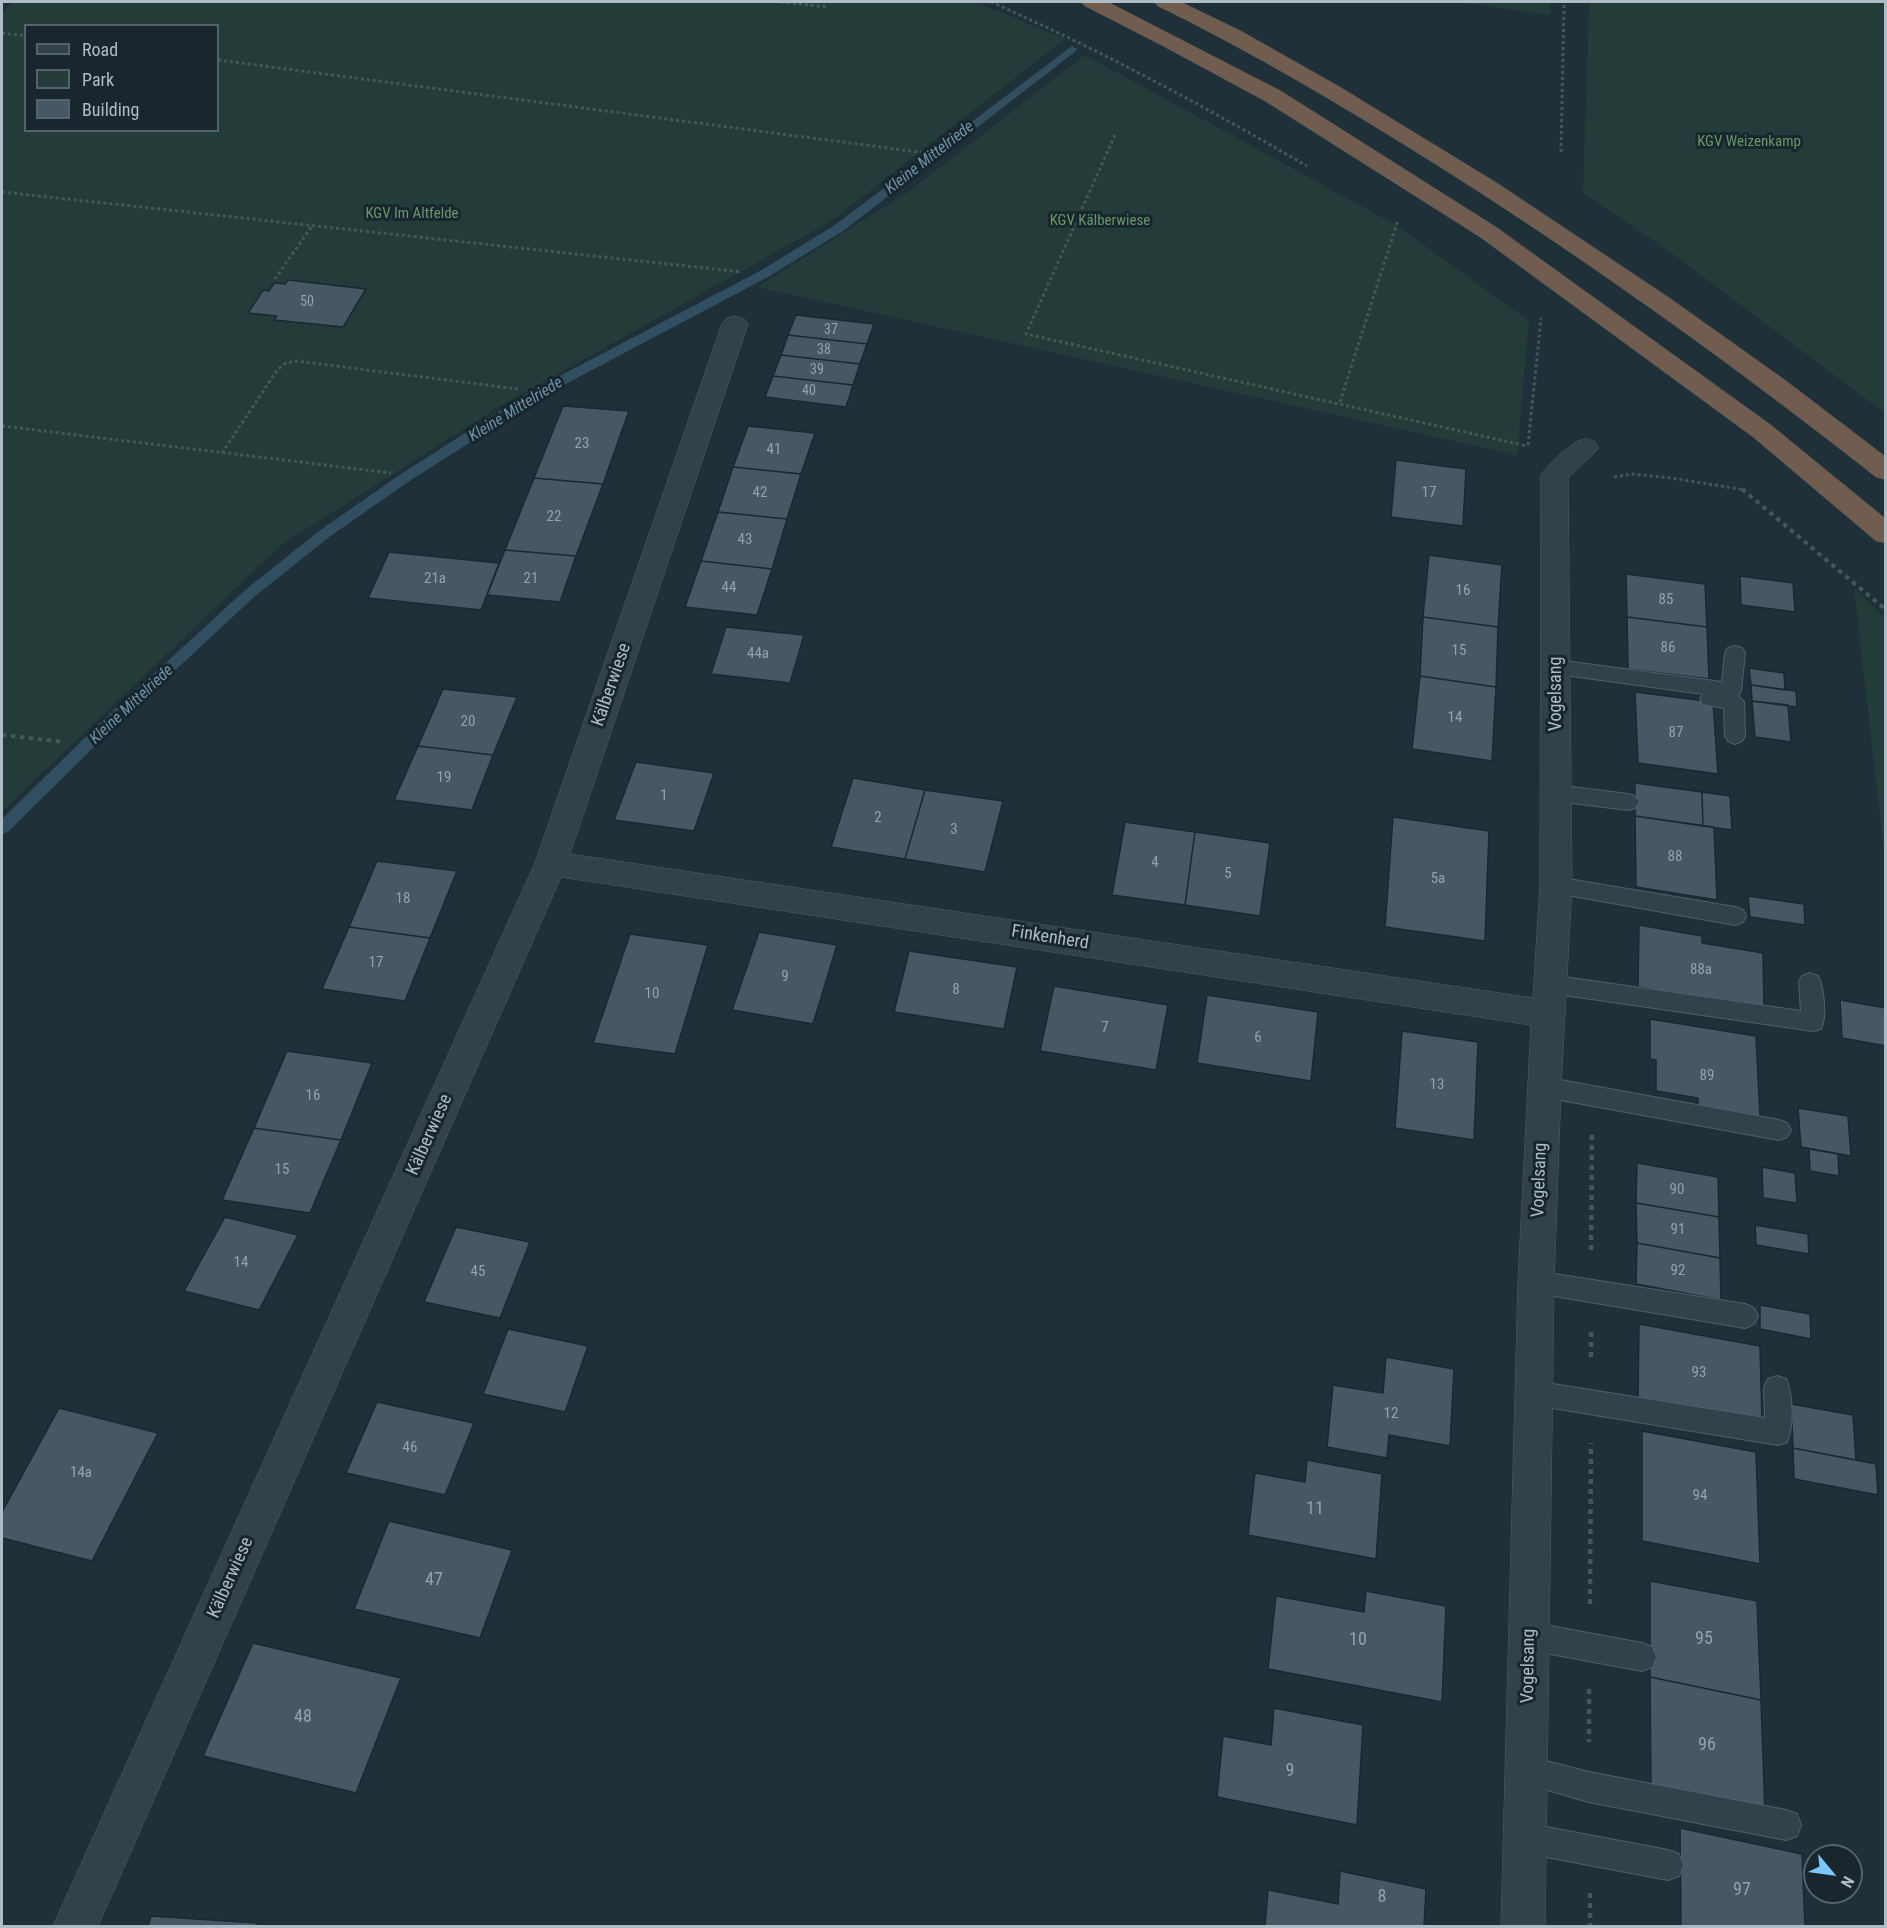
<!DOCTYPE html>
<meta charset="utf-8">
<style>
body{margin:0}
#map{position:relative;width:1887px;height:1928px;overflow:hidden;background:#203039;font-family:"Roboto Condensed",sans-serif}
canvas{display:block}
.frame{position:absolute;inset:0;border:3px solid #aebcc6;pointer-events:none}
.legend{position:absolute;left:24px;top:24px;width:195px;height:108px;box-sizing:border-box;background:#19262e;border:2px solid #55626b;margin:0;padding:8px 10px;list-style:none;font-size:18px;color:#aebcc6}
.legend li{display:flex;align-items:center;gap:12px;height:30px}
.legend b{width:30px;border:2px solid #55626b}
.north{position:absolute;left:1803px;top:1844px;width:60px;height:60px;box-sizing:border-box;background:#19262e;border:2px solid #55626b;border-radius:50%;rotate:119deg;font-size:16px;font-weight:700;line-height:24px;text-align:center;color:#aebcc6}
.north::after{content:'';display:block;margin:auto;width:21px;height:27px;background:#7cc7fd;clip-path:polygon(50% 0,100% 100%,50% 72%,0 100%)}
</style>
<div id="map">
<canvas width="1887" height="1928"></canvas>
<div class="frame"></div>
<ul class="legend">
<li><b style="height:8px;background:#33414a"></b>Road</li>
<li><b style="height:16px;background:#233c39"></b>Park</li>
<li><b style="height:16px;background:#455863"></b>Building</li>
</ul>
<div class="north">N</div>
</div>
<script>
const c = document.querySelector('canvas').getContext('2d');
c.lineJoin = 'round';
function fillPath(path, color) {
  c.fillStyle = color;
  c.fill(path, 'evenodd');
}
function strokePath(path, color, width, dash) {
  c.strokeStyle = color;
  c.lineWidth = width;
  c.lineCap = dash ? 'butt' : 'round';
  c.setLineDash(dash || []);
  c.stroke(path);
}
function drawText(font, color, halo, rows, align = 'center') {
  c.font = font + ' "Roboto Condensed",sans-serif';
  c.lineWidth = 6;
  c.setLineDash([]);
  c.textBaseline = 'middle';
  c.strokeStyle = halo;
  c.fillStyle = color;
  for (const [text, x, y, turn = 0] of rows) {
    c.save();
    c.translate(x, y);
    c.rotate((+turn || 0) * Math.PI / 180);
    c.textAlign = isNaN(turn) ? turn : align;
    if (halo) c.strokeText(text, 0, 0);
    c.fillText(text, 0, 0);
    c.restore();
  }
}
fillPath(new Path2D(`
 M13,2H976L1065,39L831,221L497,408L281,545L2,811V13ZM26,26H218V130H26Z
 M1457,2H1550V15Z
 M1589,2H1885V413L1673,254L1583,193Z
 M1085,55L1396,225L1529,321L1517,455L757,287L907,193Z
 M1854,588L1885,618V861Z`), '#233c39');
fillPath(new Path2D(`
 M1072,46L1077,49L1076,51L843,231L768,277L541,397L408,482L329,537L254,597L107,734L8,832L2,834V819L97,726L244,591L319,531L398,476L531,391L760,271L835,225Z`), '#324f62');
const building = new Path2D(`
 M288,280L366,289L343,327L274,320L277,316L248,313L263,290L269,291L274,283L285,284Z
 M796,315L874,324L867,344L788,335Z
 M788,335L867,344L860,364L781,355Z
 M781,355L860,364L853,385L773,376Z
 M773,376L853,385L846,407L765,397Z
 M563,406L629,411L603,484L534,478Z
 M748,426L815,433L801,474L733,467Z
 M1396,460L1466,469L1463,526L1391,517Z
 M733,467L801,474L787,519L718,512Z
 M534,478L603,484L576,556L505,550Z
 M718,512L787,519L772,569L701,561Z
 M505,550L576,556L560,602L487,595Z
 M389,552L499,563L481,610L368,598Z
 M1429,555L1502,565L1498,627L1423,617Z
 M701,561L772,569L757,615L685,607Z
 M1626,574L1705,584L1707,627L1627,617Z
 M1740,576L1793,583L1795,612L1741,605Z
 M1423,617L1498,627L1496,687L1420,676Z
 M1627,617L1707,627L1709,679L1628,669Z
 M726,627L804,635L790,683L711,674Z
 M1749,668L1784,673L1785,690L1751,685Z
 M1420,676L1496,687L1492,761L1412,749Z
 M1751,685L1796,691L1797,707L1752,701Z
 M443,689L517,697L493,755L418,746Z
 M1635,692L1713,702L1718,774L1638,763Z
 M1752,701L1788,705L1791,742L1755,737Z
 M418,746L493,755L472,810L394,800Z
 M636,762L714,773L694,831L614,820Z
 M853,778L925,790L905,859L831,847Z
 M1635,783L1702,792L1703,826L1635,816Z
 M925,790L1003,801L985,872L905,859Z
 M1702,792L1730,796L1732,830L1703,826Z
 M1635,816L1714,827L1717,900L1636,887Z
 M1393,817L1489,831L1485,941L1385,927Z
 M1125,822L1195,832L1185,905L1112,895Z
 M1195,832L1270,843L1260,916L1185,905Z
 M377,861L457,871L430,938L349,927Z
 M1748,896L1804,904L1805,925L1750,917Z
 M1639,925L1702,936V943L1763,953L1764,1009L1638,987Z
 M349,927L430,938L405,1001L322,989Z
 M759,932L837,945L813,1024L732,1010Z
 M630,934L708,945L675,1054L593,1043Z
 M909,951L1017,967L1004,1029L894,1012Z
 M1054,986L1168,1005L1156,1070L1040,1051Z
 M1207,995L1318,1012L1311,1081L1197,1063Z
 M1840,1000L1886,1008V1046L1842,1038Z
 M1650,1019L1756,1036L1760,1117L1698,1107V1098L1656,1091V1060L1650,1059Z
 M1402,1031L1478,1042L1474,1140L1395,1128Z
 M287,1051L372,1063L341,1140L254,1128Z
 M1798,1108L1848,1116L1851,1156L1801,1147Z
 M254,1128L341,1140L310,1213L222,1200Z
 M1809,1149L1838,1154L1839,1176L1810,1171Z
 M1637,1163L1718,1177L1719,1217L1636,1203Z
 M1762,1167L1795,1173L1797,1203L1763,1198Z
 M1636,1203L1719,1217L1720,1258L1637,1243Z
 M225,1217L298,1235L259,1310L184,1291Z
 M1755,1225L1808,1234L1809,1254L1756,1245Z
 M456,1227L530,1242L500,1318L424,1302Z
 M1637,1243L1720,1258L1721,1300L1636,1284Z
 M1760,1305L1810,1314L1811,1339L1760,1329Z
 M1639,1324L1760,1346L1762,1423L1638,1400Z
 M508,1329L588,1346L565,1412L483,1394Z
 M1386,1357L1454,1369L1450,1446L1389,1435L1387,1458L1327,1447L1333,1385L1383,1393Z
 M377,1402L474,1423L445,1495L346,1473Z
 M1791,1404L1853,1415L1856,1460L1793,1448Z
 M59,1408L158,1433L92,1561L2,1538V1512Z
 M1642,1431L1756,1452L1760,1564L1642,1541Z
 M1793,1448L1876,1464L1878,1495L1794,1479Z
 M1307,1460L1382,1474L1376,1559L1248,1535L1255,1473L1305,1482Z
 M389,1521L512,1550L480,1638L354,1609Z
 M1650,1581L1757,1601L1761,1700L1650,1677Z
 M1366,1591L1446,1606L1442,1702L1268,1669L1276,1596L1364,1612Z
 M253,1643L401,1678L356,1793L203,1756Z
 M1650,1677L1761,1700L1765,1813L1651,1790Z
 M1274,1708L1363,1725L1357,1825L1217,1797L1223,1736L1271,1745Z
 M1680,1828L1802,1854L1805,1926H1681Z
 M1340,1871L1426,1889L1424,1926H1265L1268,1890L1338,1904Z
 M151,1916L257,1923V1926H148Z`);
fillPath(building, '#455863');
strokePath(building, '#1b2830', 1.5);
const service = new Path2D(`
 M1735,646L1742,648L1745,653L1741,691L1738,696L1744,702L1745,736L1742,741L1735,744L1728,741L1725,736L1724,708L1703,704L1700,699L1703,694L1557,674L1550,672L1547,667L1550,662L1557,660L1722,682L1725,653L1728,648Z
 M1556,785L1628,794L1635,796L1639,802L1635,808L1628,810L1556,801L1549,799L1545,793L1549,787Z
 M1556,877L1735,907L1743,910L1746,916L1743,922L1735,925L1556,893L1548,891L1545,885L1548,879Z
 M1810,973L1818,976C1824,988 1827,1016 1821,1029L1813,1031L1550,993L1542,990L1539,984L1542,978L1550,975L1801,1011L1799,982L1802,976Z
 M1544,1077L1779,1120L1787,1123L1791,1130L1787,1137L1779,1140L1544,1097L1536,1094L1532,1087L1536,1080Z
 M1536,1271L1745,1304L1754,1308L1758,1316L1754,1324L1745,1328L1536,1293L1527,1290L1523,1282L1527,1274Z
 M1777,1376L1786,1379C1793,1396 1794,1426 1787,1442L1778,1445L1534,1405L1525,1402L1521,1393L1525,1384L1534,1381L1765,1418L1764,1388L1768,1379Z
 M1529,1622L1642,1643L1652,1647L1656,1657L1652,1667L1642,1671L1529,1650L1519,1646L1515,1636L1519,1626Z
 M1526,1756L1589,1772L1786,1810L1797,1814L1801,1825L1797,1836L1786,1840L1589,1802L1516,1781L1511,1771L1516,1761Z
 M1525,1823L1668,1850L1679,1854L1683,1865L1679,1876L1668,1880L1525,1853L1514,1849L1510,1838L1514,1827Z`);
const minor = new Path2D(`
 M735,316L744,319L748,324L570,854L1533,998L1540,885L1541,475C1547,465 1574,439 1586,439C1589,439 1592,441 1595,442L1599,448L1568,478L1572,885L1561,1087L1554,1282L1545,1926H1501L1518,1282L1531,1025L561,877L98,1926H53L535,863L722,324L726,319Z`);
const motorway = new Path2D(`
 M1081,2H1108L1281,91L1496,227L1771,425L1886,519V543L1876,541L1753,437L1480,237L1265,101L1163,46L1085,6Z
 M1154,2H1181L1241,31L1340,87L1497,183L1671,299L1785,380L1886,457V480L1876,477C1735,366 1589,261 1437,165C1346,108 1254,53 1158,6Z`);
strokePath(service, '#515f67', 2);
strokePath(minor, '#515f67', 1);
strokePath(motorway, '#3e4c54', 1);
strokePath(new Path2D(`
 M781,2L827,7
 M991,2C1100,50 1204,106 1307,166
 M2,33L26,36
 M218,60L926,153
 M1115,135L1026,334L1527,446
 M1561,152L1564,2
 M2,192L742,272
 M275,279L312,226
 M1340,402L1398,220
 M2,426L391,473
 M1528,445L1541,318
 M222,453L278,369L286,363L296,361L518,389
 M1614,477L1631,474L1672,478L1745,490`), '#415957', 3, [3, 3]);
strokePath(new Path2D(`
 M1742,489L1886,610
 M2,735L64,742`), '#415957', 4, [4.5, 4.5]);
strokePath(new Path2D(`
 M1591,1250L1592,1134
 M1591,1332V1361
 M1590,1604L1591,1443
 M1589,1689V1742
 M1590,1893V1926`), '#415957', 4.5, [5, 5]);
fillPath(service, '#33414a');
fillPath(minor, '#33414a');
fillPath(motorway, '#705d50');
drawText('14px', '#94a3ad', null, [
 ["50",307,302],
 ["37",831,330],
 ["38",824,350],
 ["39",817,370],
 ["40",809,391]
]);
drawText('15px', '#649866', '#19262e', [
 ["KGV Weizenkamp",1749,142],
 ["KGV Im Altfelde",412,214],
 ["KGV Kälberwiese",1100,221]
]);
drawText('15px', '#94a3ad', null, [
 ["23",582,444],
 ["41",774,450],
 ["42",760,493],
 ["17",1429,493],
 ["22",554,517],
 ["43",745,540],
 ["21a",435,579],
 ["21",531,579],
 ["44",729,588],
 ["16",1463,591],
 ["85",1666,600],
 ["86",1668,648],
 ["15",1459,651],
 ["44a",758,654],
 ["14",1455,718],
 ["20",468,722],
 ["87",1676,733],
 ["19",444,778],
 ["1",664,796],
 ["2",878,818],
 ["3",954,830],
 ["88",1675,857],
 ["4",1155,863],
 ["5",1228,874],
 ["5a",1438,879],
 ["18",403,899],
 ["17",376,963],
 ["88a",1701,970],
 ["9",785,977],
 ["8",956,990],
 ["10",652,994],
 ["7",1105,1028],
 ["6",1258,1038],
 ["89",1707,1076],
 ["13",1437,1085],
 ["16",313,1096],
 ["15",282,1170],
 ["90",1677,1190],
 ["91",1678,1230],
 ["14",241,1263],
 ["92",1678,1271],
 ["45",478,1272],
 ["93",1699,1373],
 ["12",1391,1414],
 ["46",410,1448],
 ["14a",81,1473],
 ["94",1700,1496]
]);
drawText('italic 16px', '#6d94ab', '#19262e', [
 ["Kleine Mittelriede",930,158,-38],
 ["Kleine Mittelriede",516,410,-32],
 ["Kleine Mittelriede",132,705,-43]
]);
drawText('18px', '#aebcc6', '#19262e', [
 ["Kälberwiese",612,685,-71],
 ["Vogelsang",1556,694,-90],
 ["Finkenherd",1050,938,9],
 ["Kälberwiese",430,1135,-66],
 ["Vogelsang",1540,1180,-88],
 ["Kälberwiese",231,1578,-66],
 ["Vogelsang",1529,1666,-89]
]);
drawText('18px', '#94a3ad', null, [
 ["11",1315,1509],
 ["47",434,1580],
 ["95",1704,1639],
 ["10",1358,1640],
 ["48",303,1717],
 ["96",1707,1745],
 ["9",1290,1771],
 ["97",1742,1890],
 ["8",1382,1897]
]);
</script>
